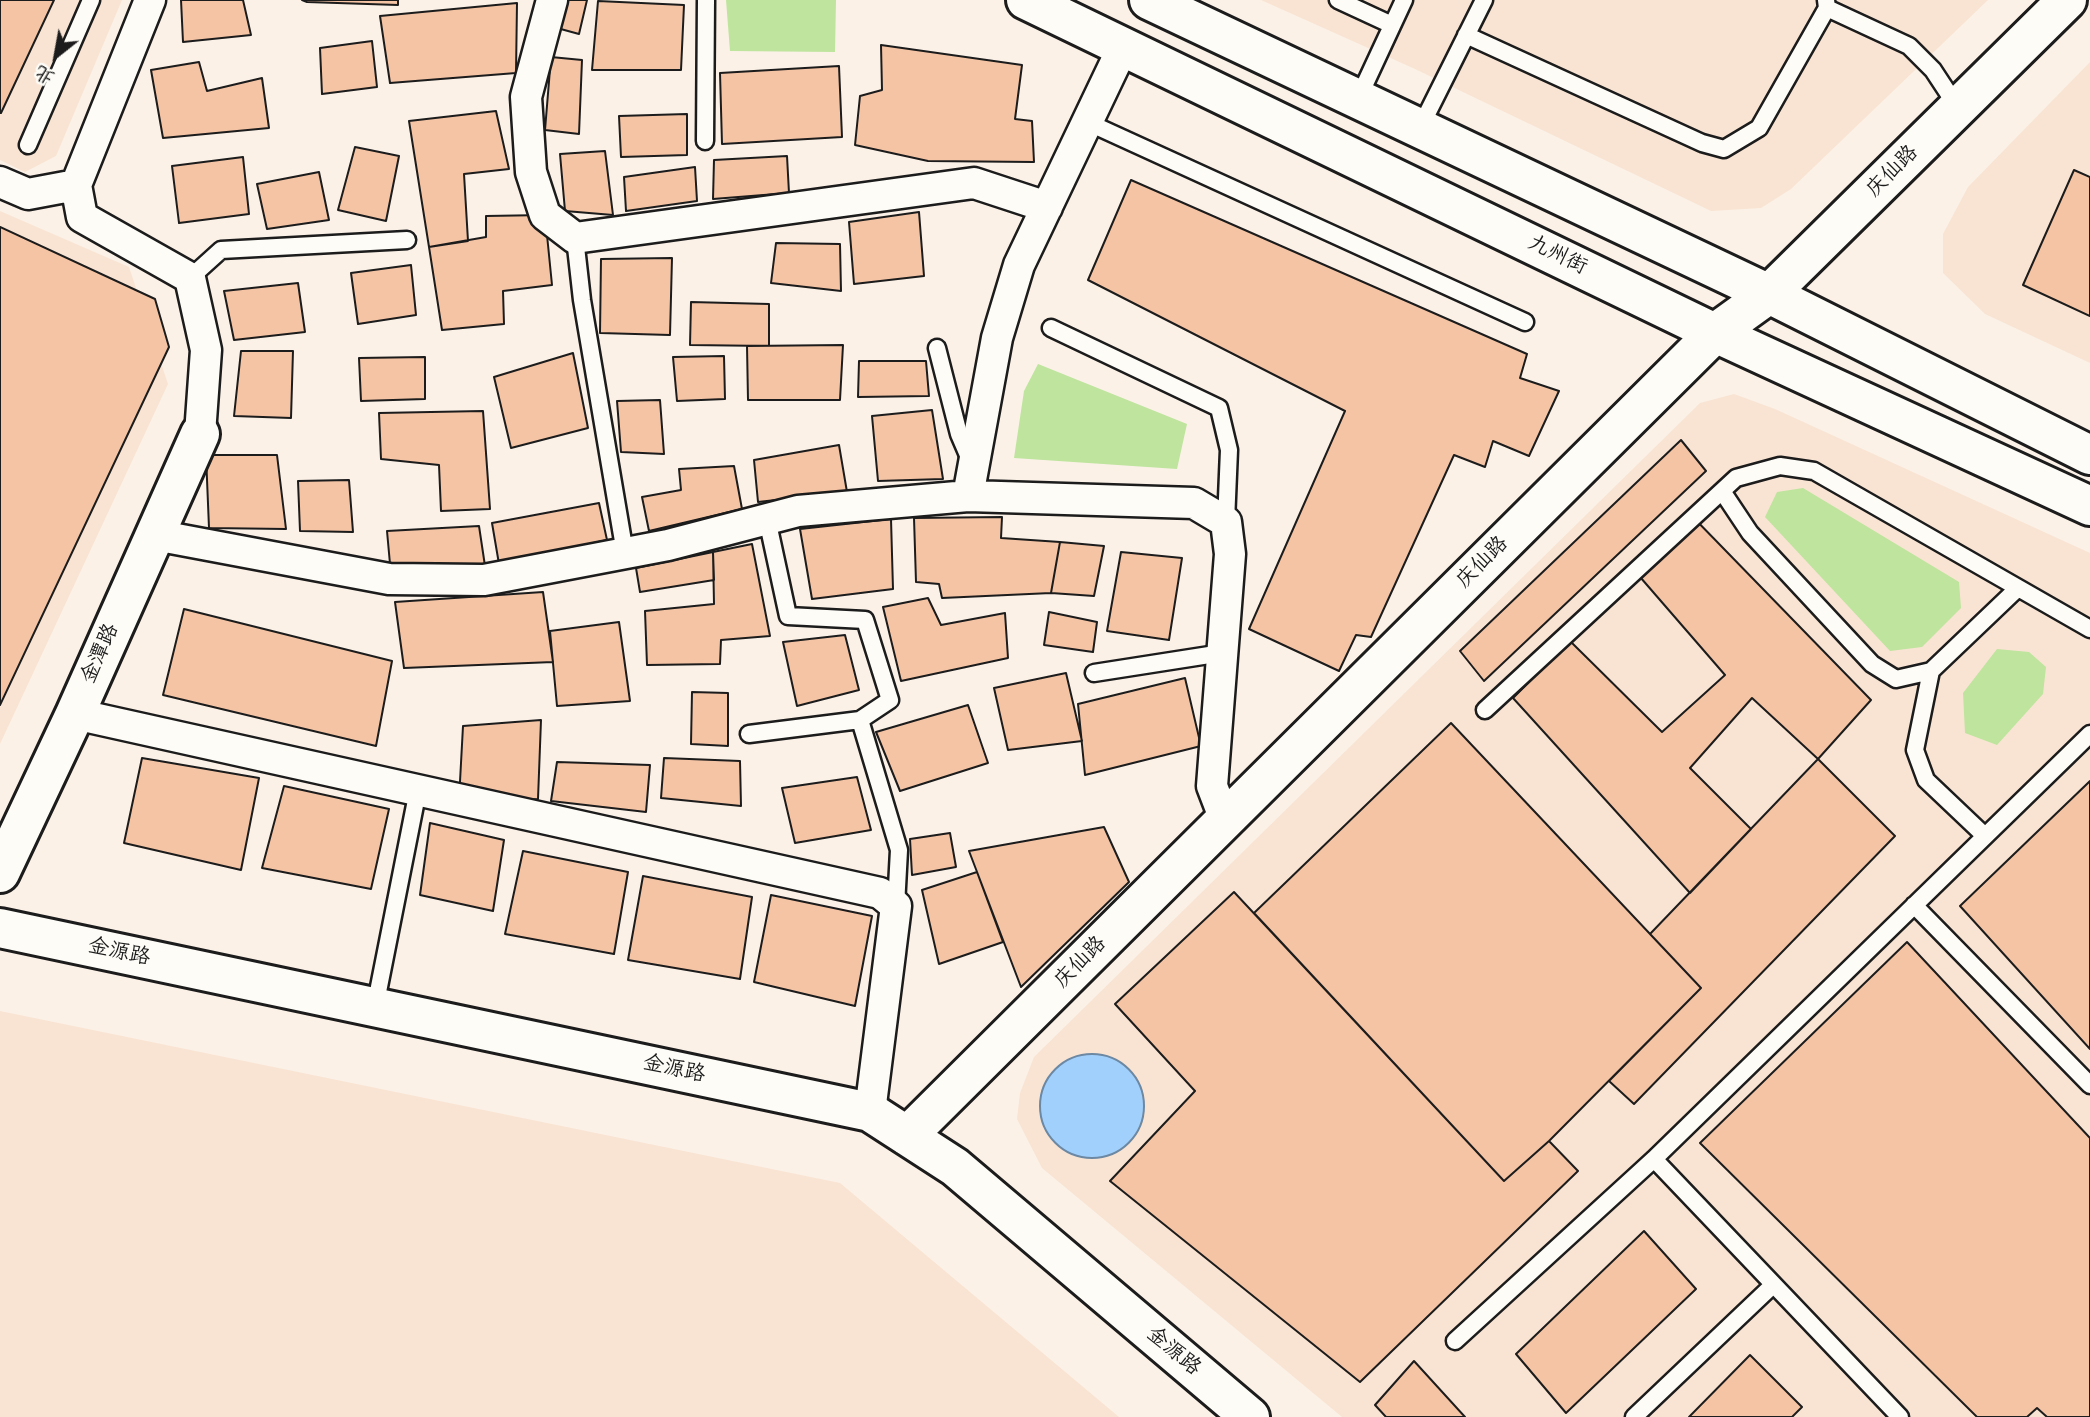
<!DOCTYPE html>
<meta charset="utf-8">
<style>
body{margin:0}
#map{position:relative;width:2090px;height:1417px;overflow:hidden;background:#fbf1e7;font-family:"Architects Daughter","LXGW WenKai TC",sans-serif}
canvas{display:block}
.north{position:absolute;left:21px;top:21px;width:70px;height:70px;-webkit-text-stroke:5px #fdfcf7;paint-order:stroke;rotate:211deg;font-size:19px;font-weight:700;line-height:28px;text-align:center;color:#1c1c1c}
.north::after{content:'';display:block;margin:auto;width:24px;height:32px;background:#1c1c1c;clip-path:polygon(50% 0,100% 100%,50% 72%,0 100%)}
</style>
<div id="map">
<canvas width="2090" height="1417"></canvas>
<div class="north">北</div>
</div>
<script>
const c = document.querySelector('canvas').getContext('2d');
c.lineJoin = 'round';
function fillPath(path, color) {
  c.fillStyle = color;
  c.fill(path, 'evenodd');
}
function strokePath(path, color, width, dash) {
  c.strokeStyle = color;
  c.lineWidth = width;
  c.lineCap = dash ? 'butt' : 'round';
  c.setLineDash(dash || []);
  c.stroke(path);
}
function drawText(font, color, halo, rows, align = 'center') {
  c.font = font + ' "Architects Daughter","LXGW WenKai TC",sans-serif';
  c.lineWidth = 5;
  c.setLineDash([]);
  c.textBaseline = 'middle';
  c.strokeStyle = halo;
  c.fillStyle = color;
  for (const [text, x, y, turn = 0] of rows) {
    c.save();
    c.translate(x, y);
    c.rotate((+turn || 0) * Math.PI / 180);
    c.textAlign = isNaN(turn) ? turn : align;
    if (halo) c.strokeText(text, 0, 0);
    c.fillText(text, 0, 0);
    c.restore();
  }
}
fillPath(new Path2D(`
 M0,0H122L56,156L25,172L0,160Z
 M1261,0H1988L1791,189L1761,208L1711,211L1415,69Z
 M2090,62V363L1985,314L1943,273V234L1968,187Z
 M0,211L129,267L168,384L0,744Z
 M1734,394L1775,409L2090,553V1417H1342L1042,1168L1017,1119L1020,1093L1034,1057L1700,403Z
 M0,1011L840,1183L1119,1417H0Z`), '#f9e4d3');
fillPath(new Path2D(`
 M726,0H836L835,52L730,51Z
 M1038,364L1187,424L1177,469L1014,458L1024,391Z
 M1803,488L1959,582L1961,608L1922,647L1890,651L1765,517L1777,492Z
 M1997,649L2029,652L2046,667L2043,694L1997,745L1965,733L1963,693Z`), '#bee49e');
const water = new Path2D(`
 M1040 1106a52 52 0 1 1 104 0a52 52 0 1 1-104 0Z`);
fillPath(water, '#a2d0fd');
strokePath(water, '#6c88a3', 2);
const building = new Path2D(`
 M0,0H54L1,113H0Z
 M181,0H243L251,35L183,42Z
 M302,0H398V5L307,2Z
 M566,0H587L579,34L557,28Z
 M598,1L684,5L681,70H592Z
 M517,3L516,73L390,83L380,16Z
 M372,41L377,87L322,94L320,48Z
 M881,45L1022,65L1015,119L1032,121L1034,162L928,161L855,145L860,96L882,90Z
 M551,57L582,60L579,134L545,130Z
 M199,62L207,91L262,78L269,128L163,138L151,70Z
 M839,66L842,137L722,144L720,73Z
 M496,111L509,169L464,174L468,241L429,247L409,121Z
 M687,114V155L621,157L619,116Z
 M355,147L399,156L386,221L338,210Z
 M605,151L613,215L565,211L560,154Z
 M787,156L789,193L713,199L714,160Z
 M243,157L249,214L179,223L172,166Z
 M695,167L697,201L626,211L624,177Z
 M2074,170L2090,177V316L2023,285Z
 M319,172L329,220L267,229L257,184Z
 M1131,180L1527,354L1520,378L1559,391L1529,456L1493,441L1485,467L1454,455L1371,637L1356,635L1339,671L1249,629L1345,411L1088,280Z
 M919,212L924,276L854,284L849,222Z
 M545,215L552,285L503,291L504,324L442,330L429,247L486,237V216Z
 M0,227L155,299L169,347L0,705Z
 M776,243L840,244L841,291L771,283Z
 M672,258L670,335L600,333L601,259Z
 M411,265L416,315L358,324L351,273Z
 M298,283L305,332L234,340L224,291Z
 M691,302L769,304V346L690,345Z
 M843,345L840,400H748L747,346Z
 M241,351H293L291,418L234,416Z
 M573,353L588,428L511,448L494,377Z
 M724,356L725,399L677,401L673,357Z
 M425,357V399L361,401L359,358Z
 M859,361H926L929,396L858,397Z
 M660,400L664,454L621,452L617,401Z
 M932,410L943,479L878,481L872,416Z
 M483,411L490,509L441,511L439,465L381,459L379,413Z
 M1681,440L1706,471L1484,681L1460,651Z
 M839,445L847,492L758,502L754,460Z
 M206,455H277L286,529L209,528Z
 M734,466L742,509L649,531L642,497L681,490L679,469Z
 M349,480L353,532L300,531L298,481Z
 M599,503L607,540L499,564L492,523Z
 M1689,513L1871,700L1818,759L1752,698L1690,768L1751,829L1690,893L1513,698L1570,641L1662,732L1725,675L1634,570Z
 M1002,517L1001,538L1060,542L1051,593L942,598L939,584L916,582L914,518Z
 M891,519L893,589L812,599L800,529Z
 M479,526L485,566L390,564L387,531Z
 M1060,542L1104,546L1094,596L1051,593Z
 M752,544L770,636L721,640L720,664L647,665L645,611L714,604L713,552Z
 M713,552L714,580L640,592L636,568Z
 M1121,552L1182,558L1169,640L1107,631Z
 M543,592L553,662L404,668L395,602Z
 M928,598L941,625L1005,613L1008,658L901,681L883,607Z
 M184,609L392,661L376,746L163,695Z
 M1049,612L1097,622L1093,652L1044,645Z
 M619,622L630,701L557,706L550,631Z
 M845,635L859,690L797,706L783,642Z
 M1066,673L1082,741L1008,750L994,688Z
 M1185,678L1201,746L1085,775L1078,704Z
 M692,692L728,693V746L691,744Z
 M968,705L988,763L900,791L876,732Z
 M541,720L538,799L459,800L463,726Z
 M1451,723L1701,988L1549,1141L1504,1181L1254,913Z
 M142,758L259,778L241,870L124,843Z
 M664,758L740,761L741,806L661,798Z
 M1818,759L1895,836L1634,1104L1609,1081L1701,988L1650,934Z
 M557,762L650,765L646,812L551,801Z
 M857,777L871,830L795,843L782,788Z
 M2090,781V1049L1960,906Z
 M284,786L389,809L371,889L262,868Z
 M430,823L504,840L493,911L420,895Z
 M1104,827L1129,882L1021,987L969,851Z
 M950,833L956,867L912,875L910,839Z
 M523,851L628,872L614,954L505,934Z
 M977,872L1003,942L939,964L922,890Z
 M643,876L752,897L740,979L628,960Z
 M1234,892L1504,1181L1549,1141L1578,1171L1360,1382L1110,1181L1195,1091L1115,1004Z
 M771,895L872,916L855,1006L754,982Z
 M1907,942L2090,1138V1417H2047L2037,1408L2027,1417H1977L1700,1143Z
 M1644,1231L1696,1289L1566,1413L1516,1354Z
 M1750,1355L1802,1407L1792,1417H1689Z
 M1414,1361L1465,1417H1386L1375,1405Z`);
fillPath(building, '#f5c4a5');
strokePath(building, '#1c1c1c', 2);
const lane = new Path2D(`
 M1338,0L1392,25
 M1827,8L1909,46L1933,70L1958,108
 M1466,35L1702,143L1724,149L1759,128L1827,8L1826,0
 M1358,99L1404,0
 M1087,122L1525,322
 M1420,128L1484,0
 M705,141L706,0
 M28,145L91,0
 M575,238L582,300L625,553
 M190,278L221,250L407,240
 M1051,328L1219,408L1229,450L1226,522
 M937,348L959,434L971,462
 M1722,491L1750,533L1872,664L1896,679L1931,671L2018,588
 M767,519L788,616L865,620L890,700L860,720L899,850L896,906
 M1931,671L1915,750L1926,780L1985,836
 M1094,673L1222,653
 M1485,710L1736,478L1780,466L1814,471L2090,629
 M749,734L860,720
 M1914,905L2090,1085
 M375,1007L418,790
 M1654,1159L1900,1417
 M1455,1341L1654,1159L2090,734
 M1634,1417L1773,1285`);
const street = new Path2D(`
 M150,0L76,185L82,217L190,278L206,350L200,434
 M552,0L526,97L531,172L545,215L575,238L974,183L1047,207
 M0,182L28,194L76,185
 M968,496L997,338L1019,265L1123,47
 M155,535L389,579L484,580L668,545L798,511L968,496L1194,503L1226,522L1230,554L1212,786L1225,820
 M75,714L880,893L896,906L870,1112`);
const secondary = new Path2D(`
 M1026,0L1715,333L2090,506
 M1149,0L1769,294L2090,455
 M0,873L75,714L200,434
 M0,928L870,1112L955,1167L1250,1417
 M907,1136L1715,333L1769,294L2067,0`);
strokePath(lane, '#1c1c1c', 21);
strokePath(street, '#1c1c1c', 35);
strokePath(secondary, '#1c1c1c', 44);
strokePath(lane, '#fdfcf7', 16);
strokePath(street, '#fdfcf7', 30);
strokePath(secondary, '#fdfcf7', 38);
drawText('21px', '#1c1c1c', '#fdfcf7', [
 ["庆仙路",1893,172,-45],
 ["九州街",1557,256,26],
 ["庆仙路",1483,563,-45],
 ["金潭路",101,654,-66],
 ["金源路",119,953,12],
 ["庆仙路",1081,963,-45],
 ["金源路",674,1070,12],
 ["金源路",1173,1352,40]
]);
</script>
